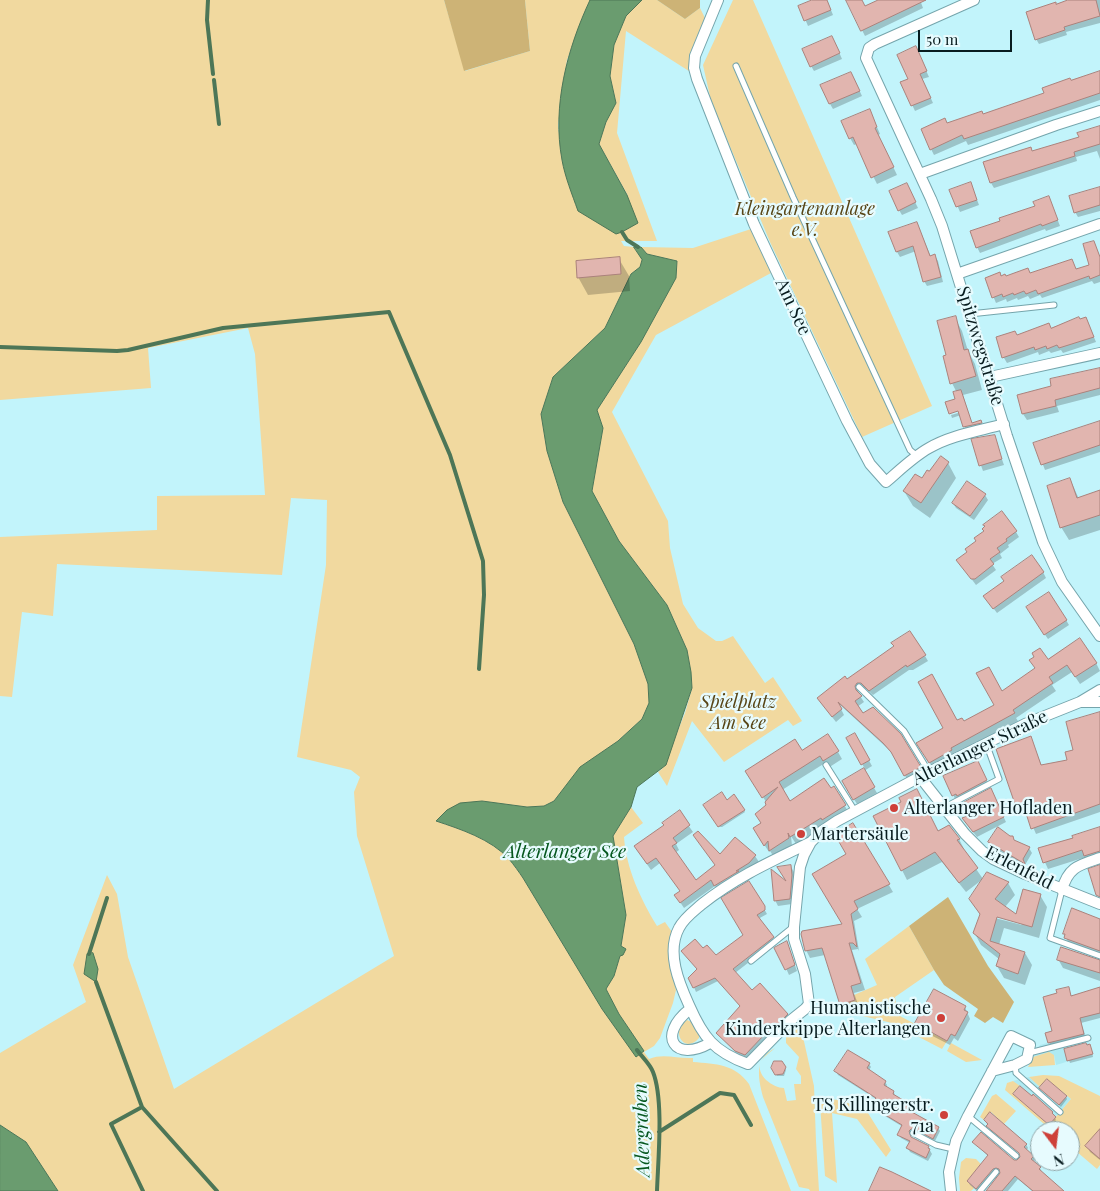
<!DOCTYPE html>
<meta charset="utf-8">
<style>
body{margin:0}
#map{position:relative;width:1100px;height:1191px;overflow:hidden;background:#c2f4fb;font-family:"Playfair Display",serif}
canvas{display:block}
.north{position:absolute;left:1030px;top:1121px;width:50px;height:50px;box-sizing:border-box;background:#e7fbfe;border:1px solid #8ea2a5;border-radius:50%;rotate:165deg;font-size:14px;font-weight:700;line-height:20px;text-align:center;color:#081c1f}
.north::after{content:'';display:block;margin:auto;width:18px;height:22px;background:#ce4039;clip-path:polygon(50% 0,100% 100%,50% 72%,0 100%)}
.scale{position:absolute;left:918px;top:30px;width:94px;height:22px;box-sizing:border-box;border:2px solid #081c1f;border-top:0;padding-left:6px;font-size:15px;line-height:18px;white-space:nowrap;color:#081c1f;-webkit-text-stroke:4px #e7fbfe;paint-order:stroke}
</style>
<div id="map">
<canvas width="1100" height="1191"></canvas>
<div class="north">N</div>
<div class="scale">50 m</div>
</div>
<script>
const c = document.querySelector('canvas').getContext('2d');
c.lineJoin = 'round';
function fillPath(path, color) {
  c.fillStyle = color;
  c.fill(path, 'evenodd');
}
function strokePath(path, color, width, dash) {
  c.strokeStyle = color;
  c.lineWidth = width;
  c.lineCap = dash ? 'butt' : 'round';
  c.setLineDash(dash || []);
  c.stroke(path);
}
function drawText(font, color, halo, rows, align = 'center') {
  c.font = font + ' "Playfair Display",serif';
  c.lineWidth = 4.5;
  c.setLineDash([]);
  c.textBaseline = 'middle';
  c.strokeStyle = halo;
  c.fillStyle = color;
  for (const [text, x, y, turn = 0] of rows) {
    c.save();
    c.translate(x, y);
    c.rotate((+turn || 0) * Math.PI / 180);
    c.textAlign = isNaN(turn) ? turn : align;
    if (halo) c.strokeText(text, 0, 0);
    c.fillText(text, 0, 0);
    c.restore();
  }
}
fillPath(new Path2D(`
 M1081,1023L1093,1054L1056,1065L1054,1055L1033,1057L1040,1045L1047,1043L1045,1033Z
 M1029,1077L1040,1087L1047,1079L1071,1099L1049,1125L1013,1094L1019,1086L1013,1081Z`), '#aeeaf2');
fillPath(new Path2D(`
 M0,0H444L465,71L530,51L525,0H590L567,60L558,125L562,161L628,196L599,144L606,122L616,103L610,76L614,45L626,16L642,0H657L685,19L700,8L706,20L692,73L626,31L617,133L657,241H621L624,246L634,247L642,260L640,267L631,274L605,328L553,377L541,414L547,451L563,502L634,644L648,684L649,703L642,719L618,741L581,767L554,801L544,806L527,807L482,801L436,821C460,829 491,839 509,859C514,865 519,872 523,878L602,1009L636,1056L644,1051L619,1014L606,989L614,976L620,956L626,949L621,947L626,915L613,836L631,807L643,823L624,837C626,868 641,900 657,926L665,922L672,932L669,957L676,990L673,1003L660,1038L654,1046L644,1052L649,1059C663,1053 678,1059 693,1058V1062C716,1064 735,1064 749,1084L791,1191H58L26,1142L0,1125V1053L86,1002L73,965L107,875L117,894L128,957L174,1089L394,956L357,836L354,792L360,777L351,770L297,757L326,565L327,500L291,498L282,575L57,564L53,616L22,612L12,697L0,696V537L157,530V496L265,495L255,354L248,328L148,348L151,388L0,400Z
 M733,0H753L932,406L862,437L770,242L711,101L703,65Z
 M751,229L771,273L656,335L612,412L668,521L670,548L683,604L698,628L716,641H722L733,636L765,683L773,677L802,721L793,726L788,720L724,762L692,721L667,786L658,772L662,769L685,713L692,688L691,672L687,650L667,605L619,541L592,491L603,428L597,410L641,342L676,278L677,261L647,254L641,247L693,248Z
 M909,926L934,970L895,997L898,1015L947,1041L942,1049L892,1023L829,1008L855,1000L854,995L877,985L865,959Z
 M687,1020L694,1023L699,1032V1038C685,1055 669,1031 687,1020Z
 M794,1025L801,1028L814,1086L816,1141L819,1191H810L809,1189L799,1187L763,1097C758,1077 754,1059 775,1048C771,1052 764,1056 761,1062C755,1075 773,1088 784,1088L787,1101L796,1100L794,1084H801V1076L796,1069L799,1057L786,1043V1034Z
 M951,1043L982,1060L966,1062L947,1051Z
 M1049,1052L1054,1055L1055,1065L1028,1067L1033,1057Z
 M1043,1075L1059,1076L1100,1096V1165L1097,1169L1070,1146V1131H1052L1005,1090L1007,1083L1013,1081L1020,1086L1013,1094L1049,1125L1071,1099L1047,1079L1040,1087L1029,1077Z
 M996,1094L1016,1111L1004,1124L991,1112L984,1120L980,1117L992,1096Z
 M823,1099L842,1100L868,1113L891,1150L886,1157L857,1119L832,1113L837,1183L825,1176L820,1103Z
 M966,1158L976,1159L981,1164L967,1181L974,1188L971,1191H960L959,1178L961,1162Z`), '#f1d99f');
fillPath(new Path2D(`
 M444,0H525L530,51L464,71Z
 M657,0H700V8L685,19Z
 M948,897L988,966L1014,1002L1003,1023L993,1017L985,1023L974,1016L978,1009L944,985L934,970L909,926Z`), '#cdb376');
const water = new Path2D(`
 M590,0H642L626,16L614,45L610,76L616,103L606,122L599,144L627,195L638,223L622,232L616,234L578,211C572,194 565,177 562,160C552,106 567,49 590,0Z
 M634,247H641L647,254L677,261L676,278L641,342L597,410L603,428L592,491L619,541L667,605L687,650L691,672L692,688L666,765L637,787L631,807L613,836L626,915L621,946L626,949L623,955L620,956L614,976L606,989L619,1014L644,1051L636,1057L602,1009L523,878C519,872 514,865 509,859C491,839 460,829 436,821L447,810L460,803L482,801L527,807L544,806L554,801L580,767L618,741L642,719L649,703L648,684L634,644L563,502L547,451L541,414L553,377L605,328L631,274L640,267L642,260Z
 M93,953L98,969L96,982L84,974L87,954Z
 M0,1125L26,1142L58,1191H0Z`);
fillPath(water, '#6a9c6f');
strokePath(water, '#4d7657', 1);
fillPath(new Path2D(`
 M815,0H827L833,15L808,26L800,7Z
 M855,0H861L865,7L882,0H920L923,8L865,36L862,30Z
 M1071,0H1100V23L1066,32L1067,35L1039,44L1036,39Z
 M835,43L842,59L814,71L811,66Z
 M918,53L929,77L922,79L933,103L915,111L902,83L909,80Z
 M1100,73V100L968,145L966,141L934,155L931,149L947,124L983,115L1045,94L1071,82Z
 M854,79L862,96L833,109L830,104Z
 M873,118L880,134L878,135L897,175L877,184L857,144L854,145L850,138Z
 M1100,127V159L1097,151L1076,157L1077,161L994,188L991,183L985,163L1032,152L1080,138Z
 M1100,188V211L1078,217L1075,212Z
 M973,189L979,205L960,212L951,191Z
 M909,190L918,208L902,215L899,210Z
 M1051,203L1060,226L1046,231L1045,229L980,253L977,247Z
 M917,223L931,257L935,256L938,261L943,282L927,286L924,281L916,251L900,257L897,252L890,233Z
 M1094,242L1100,257V282L1094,284L1092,281L1042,298L1040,295L1030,299L1028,296L1018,300L1017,298L1007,302L1006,299L996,303L986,279L1076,271L1091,266Z
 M619,259L629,276L630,291L588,295L578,277Z
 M955,318L962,331L968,351L975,364L982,390L963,395L972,424L981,422L983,427L966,431L961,415L952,418L951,415L965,411L957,400V393L952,383L948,356Z
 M1086,318L1096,342L1063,353L1061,350L1051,353L1049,351L1039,355L1038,352L1007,363L1004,358L997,338L1017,336L1051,329Z
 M1100,369V395L1057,406L1059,412L1027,420L1023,414L1019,396L1053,387Z
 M1100,427V452L1045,470L1035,444Z
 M994,437L1004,465L983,471L972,440Z
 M948,463L956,478L930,518L913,506L904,491L930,473Z
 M1070,479L1079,499L1100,492V530L1069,540L1061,527Z
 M985,495L988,500L974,520L956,508L953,503Z
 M1016,532L1019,537L1008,545L1009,547L1000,554L1002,558L992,564L996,570L976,585L961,565L968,552L977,541Z
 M1043,572L1046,578L997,613L988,601L1005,582Z
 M1030,613L1066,620L1069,625L1048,639Z
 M925,656L928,661L913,670H909L873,695L866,689H859L858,693L864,702L857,707L862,715L900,735L923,773L908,781L895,757L887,748L838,703L844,715L836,722L818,699L847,680Z
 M1036,657L1048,660L1096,663L1100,671L1080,684L1072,672L1052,685L1056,691L1016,718L1018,721L954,756L934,770L918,743L957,722H964L995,706L1002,693L1036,669Z
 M1100,714V812L1036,834L1027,813L1022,816L1018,809L1030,737L1042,766L1069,761Z
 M855,735L872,766L864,771L877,793L857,804L843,782L865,769L848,739Z
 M802,752H838L842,759L828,768L825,763L782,790L790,802L834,788L849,813L796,844L791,836L792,846L774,857L770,851L769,852L754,829L762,824L768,805L751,778Z
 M981,768L989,786L956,801L945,777Z
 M993,795L1006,822L977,837L963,819Z
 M734,796L745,812L722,827H719L705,805L726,801Z
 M679,812L693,832L676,844L679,850L675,853L695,881L716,866L720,856H755L759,862L719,892L715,886L684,908L680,902L681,892L660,863L651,870L635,847L665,825Z
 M853,825L893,892L857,909L862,917L854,921L859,951L858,949L852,950L865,990L854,993L859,1007L845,1011L841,1004L825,955L810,958L806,950L843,925L848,855Z
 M1100,829V858L1089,862L1086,857L1048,869L1039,849Z
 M938,833L959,839L964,849L963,850L983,879L966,892L942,862L907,880L902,870Z
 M1014,841L1029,848L1032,853L1025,865L1026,867L992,847L989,842Z
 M791,867L794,872L795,881L792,904L778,906L775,900L790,885Z
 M988,873L1008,883L1015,895L1005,907L1016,916L1040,895L1047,907L1039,938L1004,928L999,945L1025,953L1032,965L1025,985L1004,978L997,966L999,959L981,945L974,932L981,916L970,899ZM992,914L1018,921L1022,925L991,917Z
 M749,883L767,914L758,919L775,942L735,973L752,992L787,1014L790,1018L747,1059L738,1055L717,1033L741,1007L718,981L696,992L690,978L698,970L703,950L716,957L745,935Z
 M1100,920V958L1070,947L1064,933Z
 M787,943L797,971L789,975L777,948Z
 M1058,959L1100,961V981L1063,968Z
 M1068,988L1072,997L1100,989V1018L1081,1023L1086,1039L1051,1047L1049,1042L1054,1032L1058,994Z
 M965,1007L970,1019L958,1041L954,1038L950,1045L919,1029L916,1023Z
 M1091,1048L1093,1057L1070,1063L1065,1050Z
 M781,1062L786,1070L784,1076H777L772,1068Z
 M869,1064L871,1067L869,1070L885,1082L887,1085L886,1087L894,1092L895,1097L912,1107L914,1110L912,1114L938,1128L940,1131L935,1141L917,1132H913L910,1136L911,1138L928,1147L932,1154L928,1161L910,1152L908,1148L910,1143L901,1138L899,1135L903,1127L885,1116L883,1113L885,1110L877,1106L875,1102L876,1099L838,1075L836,1071Z
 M1042,1090L1066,1097L1067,1099L1061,1107Z
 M1014,1094L1052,1113L1056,1120L1051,1126Z
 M985,1120L1026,1144L1028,1148L1026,1151L1033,1157L1035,1160L1033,1162L1040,1168L1042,1172L1041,1173L1062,1191H1032L1018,1179L1008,1191H987L1001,1171L995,1173L980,1191H977L970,1185L968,1181L989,1157L974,1142L1013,1161H1019L1022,1156L990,1130Z
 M1100,1131V1160L1090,1152L1087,1146Z`), '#0003');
strokePath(new Path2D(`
 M208,0L207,20L213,74
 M214,80L219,124
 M622,232L627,240L638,247
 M0,347L117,351L128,350L223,328L389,312L450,455L483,561L484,595L479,669
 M89,954L107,898
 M96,982L142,1107L217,1191
 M637,1050C642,1057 650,1064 653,1072C664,1100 658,1160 657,1191
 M142,1107L111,1124L143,1191
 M659,1132L720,1093L734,1095L751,1125`), '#4d7657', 4);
const building = new Path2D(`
 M812,0H827L831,10L804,21L798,6Z
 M846,0H862L865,6L878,0H926L861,31Z
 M1068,0H1096L1100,16L1064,27L1065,30L1035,40L1026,12L1056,2V4Z
 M832,36L840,53L810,67L802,49Z
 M916,46L927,71L920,74L931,98L911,106L900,82L908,79L897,55Z
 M1100,71V93L964,139L962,135L930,150L921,129L945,118L947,123L982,111L983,114L1044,93L1042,88L1070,78L1071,80Z
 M851,72L860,91L829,104L820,85Z
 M870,109L877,127L875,128L894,167L871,178L853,137L849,139L841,121Z
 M1100,126V144L1074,152L1075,156L990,183L983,162L1031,147L1032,151L1079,137L1077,133Z
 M971,182L977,200L956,207L949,190Z
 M907,183L916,202L898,211L889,191Z
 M1100,187V205L1074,213L1069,196Z
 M1049,196L1058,220L1042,226L1041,224L976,248L970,231L1000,221L999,218L1035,206L1033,202Z
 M917,222L930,256L935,254L941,277L923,282L913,246L896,252L888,232Z
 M1094,241L1100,257V275L1090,279L1089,276L1038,294L1036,290L1026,294L1024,291L1014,295L1013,293L1003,297L1002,294L992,298L985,278L1000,272L1001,276L1005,274L1006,276L1028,268L1030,273L1072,259L1076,269L1089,265L1083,244Z
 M620,257L621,274L577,278L576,261Z
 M956,316L964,350L968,349L976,376L950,384L943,356L946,355L937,321Z
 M1079,317L1080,319L1086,317L1094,337L1059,348L1057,345L1047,349L1046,346L1035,350L1034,347L1002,358L996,337L1015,331L1017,335L1049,323L1051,328Z
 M1100,368V388L1055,400L1056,406L1022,414L1017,395L1051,386L1050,379Z
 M961,390L972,423L981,420L982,423L963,427L958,411L949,414L945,402L955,399L953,392Z
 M1100,421V445L1041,465L1033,443Z
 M995,435L1002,459L979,466L971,439Z
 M941,456L949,462L921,503L903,491L915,474L922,478L927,470L929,471Z
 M1070,478L1077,498L1100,490V515L1060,528L1047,486Z
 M967,481L986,494L970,516L952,503Z
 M1002,511L1017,531L1006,539L1007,541L997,548L1000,552L990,559L994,564L975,579H971L956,560L967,552L965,549L976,541L974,538L984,531L982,529L985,526L983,525Z
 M1032,555L1044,572L993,609L983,596L1004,581L1001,577Z
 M1049,592L1067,620L1044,635L1026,607Z
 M910,631L926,655L907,667L906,665L869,691L861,683H857L855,686L856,690L862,696L855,701L863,713L873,707L901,734L921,767L904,776L891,752L883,743L838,702L842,709L832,717L817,698L845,676L847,679L894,646L891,643Z
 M1080,638L1097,663L1075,677L1067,665L1049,677L1053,683L1013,710L1015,713L951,748L952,750L929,763L916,743L943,728L918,682L932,674L957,720L962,718L964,721L994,705L976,673L989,667L1002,691L1035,668L1029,660L1034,657L1032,653L1040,648L1048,659Z
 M1100,712V804L1031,829L1024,807L1017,810L996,749L1031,736L1041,765L1067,760L1065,752L1073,750L1066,722Z
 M855,733L870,760L861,765L846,738Z
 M828,734L839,751L823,761L820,756L779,782L790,801L824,778L831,788L834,786L846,805L822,820L821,818L790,837L788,833L789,838L769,851L768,841L764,846L753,828L761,823L755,814L766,805L765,802L778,787L762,798L745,771L795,739L802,750Z
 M978,761L987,780L957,796L956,794L952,796L943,776Z
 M864,768L875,787L853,800L842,781Z
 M991,788L1004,817L973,832L962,818L967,816L961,804Z
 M917,789L938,831L949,825L960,839L957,840L978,868L959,883L935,852L901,871L873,816L901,802L899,798Z
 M722,792L727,800L734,794L745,810L718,827L703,805Z
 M680,810L690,825L673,838L677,843L672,846L696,880L715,865L693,835L698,831L720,854L735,837L756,855L749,863L736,871H739L714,886L711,880L680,903L674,895L680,891L656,858L647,864L634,846L664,825L662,823Z
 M853,823L890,884L854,901L858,909L851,914L857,947L853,943H849L861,983L851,986L855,1000L840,1005L822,948L805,951L801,934L802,931L842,924L812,874L846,854L835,835Z
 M998,827L1010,836H1013L1014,840L1030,847L1023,859L1025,864L988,842Z
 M1100,827V851L1084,856L1082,850L1043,863L1038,848L1073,838L1072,836Z
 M791,865L792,875L790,899L774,901L771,869L786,881L777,867Z
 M1100,865V897L1096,895L1088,869Z
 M987,872L1009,882L995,899L1016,914L1023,889L1041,894L1032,927L997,917L990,941L1025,952L1018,974L996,966L1000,954L973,933L980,914L969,899Z
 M749,881L765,906V910L757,915L774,937L733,969L752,990L760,983L788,1014L767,1035L765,1034L745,1055L735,1051L716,1033L740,1006L715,978L693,988L688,978L697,969L681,951L695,939L703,948L707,945L716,955L743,935L721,898Z
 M1072,908L1100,919V951L1064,938L1065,934H1063Z
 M787,941L795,965L785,970L774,948Z
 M1061,947L1100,960V973L1057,960Z
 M1069,987L1071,996L1100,987V1013L1080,1018L1084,1034L1048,1043L1045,1033L1052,1031L1043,997L1057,993L1056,990Z
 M934,989L966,1006L964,1010L968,1012L955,1036L951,1034L947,1041L915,1023Z
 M1086,1043L1087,1045L1090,1044L1093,1054L1067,1061L1064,1049Z
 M848,1050L870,1063L867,1068L886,1081L884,1085L894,1091L893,1094L913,1106L910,1111L939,1127L933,1139L915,1129H911L909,1131L911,1137L929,1146L928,1148L930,1149L926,1158L906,1148L910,1141L897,1135L902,1125L882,1113L884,1109L873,1102L876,1098L834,1071Z
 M774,1061H782L786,1067L783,1074L775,1075L771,1068Z
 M1047,1079L1067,1096L1059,1105L1039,1088Z
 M1020,1086L1032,1096L1033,1094L1053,1112L1052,1113L1056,1117L1049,1125L1013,1094Z
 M990,1112L1027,1144L1024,1147L1034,1156L1031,1159L1041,1167L1039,1169L1064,1191H1033L1015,1176L1002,1191H986L1000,1173L999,1169L996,1168L993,1169L976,1189L967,1181L988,1155L972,1142L981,1132L1014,1160H1017L1020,1157L1019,1153L986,1126L988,1124L984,1120Z
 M1100,1129V1159L1085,1146Z
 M880,1167L892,1172L931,1191H869Z`);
fillPath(building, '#e1b5af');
strokePath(building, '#ab827c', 1);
const lane = new Path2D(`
 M736,66L793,197L910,450L917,456
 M970,314L1054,305
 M859,687L904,731L929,772
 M826,765L855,811
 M945,807L999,779L986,743
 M1062,890L1050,938L1100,956
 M751,961L793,927
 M1029,1053L1088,1038
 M1015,1065L1016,1073L1060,1112
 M968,1116L1016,1156
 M913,1133L936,1145L953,1149
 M980,1191L996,1172`);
const street = new Path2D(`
 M718,0L695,56L694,68L697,79L754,224L847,421L870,464L886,482C900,470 913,457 929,448C951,435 979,431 1004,424
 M974,0L875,44L869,48L866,58L931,199L942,226L1007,436L1043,542L1062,582L1100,636
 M920,174L1056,125L1100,111
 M957,274L1100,224
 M990,377L1100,353
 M1081,702H1100
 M920,777L965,834L982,851L993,859L1025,874L1100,904
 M811,842C772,861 736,877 702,904C694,911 684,918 679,928C666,952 679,983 689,1005C703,1037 714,1052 748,1064L790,1021L805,1009L809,1004L805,974L794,939V927L800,867L804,855L811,842L822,831L837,821L929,772L1025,724L1080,702L1100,690
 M1062,890C1068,867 1079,865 1100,858
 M690,1009C656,1036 675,1063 710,1043
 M951,1191L949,1172L956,1141L968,1116L1011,1036L1030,1045L1027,1059L1015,1065L992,1071`);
strokePath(lane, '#75a5ac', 7);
strokePath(street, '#75a5ac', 12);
strokePath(lane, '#fff', 5);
strokePath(street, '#fff', 10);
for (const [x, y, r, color] of [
 [894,808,5,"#ce4039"],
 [801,834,5,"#ce4039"],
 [941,1018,5,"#ce4039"],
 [944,1115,5,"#ce4039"]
]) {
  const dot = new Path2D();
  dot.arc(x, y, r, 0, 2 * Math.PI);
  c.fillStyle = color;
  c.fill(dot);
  strokePath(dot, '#e7fbfe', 2);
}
drawText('italic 18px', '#584516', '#e7fbfe', [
 ["Kleingartenanlage",805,209],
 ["e.V.",805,230],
 ["Spielplatz",738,702],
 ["Am See",738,723]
]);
drawText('18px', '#081c1f', '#e7fbfe', [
 ["Am See",793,307,65],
 ["Spitzwegstraße",980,346,73],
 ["Alterlanger Straße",980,748,-26],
 ["Erlenfeld",1019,868,27]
]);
drawText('18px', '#081c1f', '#e7fbfe', [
 ["Alterlanger Hofladen",904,808],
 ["Martersäule",811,834],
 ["Humanistische",931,1008,"right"],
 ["Kinderkrippe Alterlangen",931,1029,"right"],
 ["TS Killingerstr.",934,1105,"right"],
 ["71a",934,1126,"right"]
], 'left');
drawText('italic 19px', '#05571e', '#e7fbfe', [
 ["Alterlanger See",565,852],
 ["Adergraben",642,1130,-92]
]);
</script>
